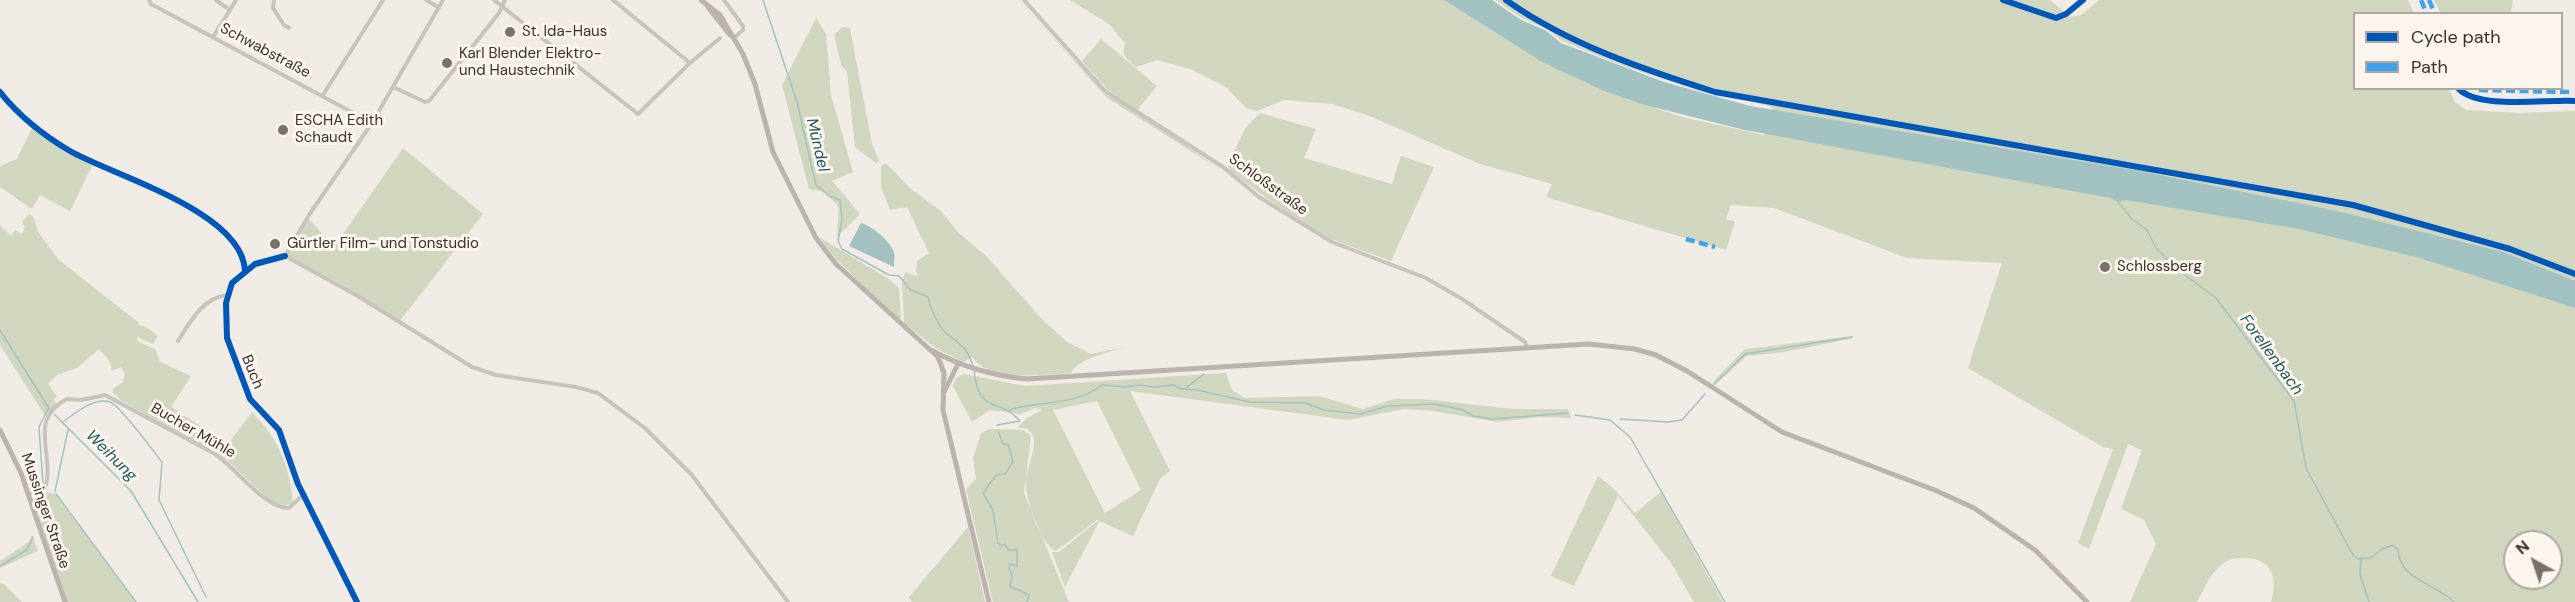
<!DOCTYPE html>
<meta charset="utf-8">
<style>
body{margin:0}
#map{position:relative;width:2575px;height:602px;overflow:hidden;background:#f0ebe5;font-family:"DM Sans",sans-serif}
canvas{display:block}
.legend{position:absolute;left:2353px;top:12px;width:210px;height:78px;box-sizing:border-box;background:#fbf5ee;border:2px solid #aea6a0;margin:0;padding:8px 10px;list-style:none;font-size:18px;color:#3b302b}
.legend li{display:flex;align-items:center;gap:12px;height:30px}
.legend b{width:30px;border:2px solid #aea6a0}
.north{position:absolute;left:2503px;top:530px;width:60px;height:60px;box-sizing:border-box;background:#fbf5ee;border:2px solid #aea6a0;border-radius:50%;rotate:320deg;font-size:16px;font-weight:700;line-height:24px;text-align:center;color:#3b302b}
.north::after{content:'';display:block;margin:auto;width:21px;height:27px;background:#7a716c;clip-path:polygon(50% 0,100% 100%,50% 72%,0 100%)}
</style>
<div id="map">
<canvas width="2575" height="602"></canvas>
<ul class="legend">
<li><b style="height:8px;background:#0057b8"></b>Cycle path</li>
<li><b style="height:8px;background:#3fa3eb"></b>Path</li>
</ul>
<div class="north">N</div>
</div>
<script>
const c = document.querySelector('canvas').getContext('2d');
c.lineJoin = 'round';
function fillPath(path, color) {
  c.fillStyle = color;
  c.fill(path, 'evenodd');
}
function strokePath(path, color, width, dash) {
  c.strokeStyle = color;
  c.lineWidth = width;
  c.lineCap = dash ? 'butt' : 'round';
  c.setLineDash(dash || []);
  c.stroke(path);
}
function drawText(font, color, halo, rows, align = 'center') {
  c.font = font + ' "DM Sans",sans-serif';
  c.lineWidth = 6;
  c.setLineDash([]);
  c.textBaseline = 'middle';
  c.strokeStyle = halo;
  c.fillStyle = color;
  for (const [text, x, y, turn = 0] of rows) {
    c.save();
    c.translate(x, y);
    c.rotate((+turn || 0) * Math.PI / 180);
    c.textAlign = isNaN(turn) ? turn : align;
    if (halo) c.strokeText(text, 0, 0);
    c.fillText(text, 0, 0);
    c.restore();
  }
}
fillPath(new Path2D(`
 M1019,0L1105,94L1159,126L1217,168L1106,97Z
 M1070,0H1444L1542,62L1605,91L1682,117L1764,135L1772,107L1666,80L1627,67L1562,41L1547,29L1522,18L1495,0H2050L2070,17L2081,15L2099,0H2408L2414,13L2354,14V88L2449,89L2455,102L2466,110L2518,113L2575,111V602H2271C2278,580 2273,559 2246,558C2238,558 2231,558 2224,563C2211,571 2204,589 2197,602H2130L2156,544L2144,520L2121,509L2142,450L2128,444L2089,549L2078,543L2113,449L2103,447L1968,368L2002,263L1907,258L1774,208L1731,205L1726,219L1735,221L1726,250L1546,197L1552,184L1480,164L1367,115L1332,104L1284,100L1257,111L1246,108L1226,87L1190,69L1157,60L1136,67C1126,59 1121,55 1125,43L1109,24ZM2515,542H2551V578H2515Z
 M2434,0H2513L2511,13L2441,14Z
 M816,18L826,34L831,95L853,172L832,181L860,214L837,237L839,207L825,192L809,189L782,85Z
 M842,27L850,28L872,144L879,161L876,163L855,147L847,72L841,65L834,35Z
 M1101,39L1157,86L1137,110L1108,90L1082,61Z
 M1260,113L1316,129L1304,158L1392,184L1401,156L1434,167L1391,261L1331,239L1273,203L1229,170L1228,164L1246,127Z
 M32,128L93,164L70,211L40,195L32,209L0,187V166L17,159Z
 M403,148L483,214L399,322L346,287L287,256L308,218L334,247Z
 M886,163L911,189L941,211L958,232L987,257L1042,319L1067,342L1091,354L1124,347C1108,353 1079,358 1071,373C1045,375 988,382 972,357L964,362L937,349L904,323L902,281L905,272L919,277L916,272L917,261L929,253L907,207L890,210L881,187V166Z
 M29,214L34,218L38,232L58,259L139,323L138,325L146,327L158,336L153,344L137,337V341L156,350L160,362L191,376L171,407L228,444L252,412C278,438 290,467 293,503L282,507L269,500L227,460L122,401L113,393V389L123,382L125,374L121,367L112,371L110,362L99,349L77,368L57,375L48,384L57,396L53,400L57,404L46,417L0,345V225L11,236L15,230L22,234L25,227L22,222Z
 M819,237L889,279L899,288L901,317L899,320L836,259Z
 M1853,336L1854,337L1849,339L1785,352L1747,356L1715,385L1713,382L1745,349Z
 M1226,373L1232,390L1245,398L1319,396L1363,409L1394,399H1423L1513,409H1568L1571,418L1540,417L1497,422L1433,411L1404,409L1348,420L1130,391L1170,471L1160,479L1133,536L1097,520L1056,551C1039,544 1024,495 1026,478C1028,465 1037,448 1033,436C1030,428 1024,428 1017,428L1027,418L1042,410L1035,408L1021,414L990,410L972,422L953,386L956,378L964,374L1025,386ZM1097,401L1141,490L1105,513L1053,410Z
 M990,429L1023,430L1031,435L1024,493L1069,602H993L966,489L976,479L973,458L981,433Z
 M1598,476L1613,488L1635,513L1661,492L1723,602H1694L1671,563L1618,496L1574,586L1551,576Z
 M42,491L55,494L135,602H67L34,502L36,495Z
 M1096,522H1099L1065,587L1052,552H1059Z
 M968,527L985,602H912L909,597Z
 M32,535L38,551L0,568V561L29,542Z
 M0,583L4,584L22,602H0Z`), '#d1d6bf');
fillPath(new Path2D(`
 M1444,0H1492L1521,20L1545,30L1561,43L1664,82L1750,106L2145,172L2337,211L2503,252L2575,281V308L2420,258L2299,229L2126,200L2118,202L2110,198L1745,130L1645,105L1604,91L1542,62Z
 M861,223C872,226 890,241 894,252C895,256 894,262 894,267L849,246Z`), '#a1c2c1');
strokePath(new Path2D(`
 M763,0L797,102L816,185L829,196L840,200L842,220L838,241L842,249L889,275L899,276L911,290L928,297C929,306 940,329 947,334C961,345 967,347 973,366
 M2118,202L2131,218L2147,230L2156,248L2177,269L2216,298L2294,401L2306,468L2353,555L2358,559L2371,558L2382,549L2393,545L2398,549C2399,581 2436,583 2454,602
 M0,330L50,410
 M974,370C979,416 998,396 1020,421L997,425
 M1714,384L1745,354L1852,337
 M1186,388L1204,374
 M1009,410C1041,400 1073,407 1102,385L1124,387L1140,385L1153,387L1174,385L1181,389L1197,390L1250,402L1306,403L1324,410L1360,414L1388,406L1435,404L1463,410L1473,416L1492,419L1568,413
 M54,414L131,491L198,602
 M1575,415L1610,420L1630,437L1725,602
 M1620,419L1668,422L1682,420L1705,394
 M64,421C77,412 94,397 110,402C119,404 154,452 162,462L159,500L206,597
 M998,431L1003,444H1008L1013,462L1005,474L996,475L983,493L993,510L998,543L1002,546L1005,544L1009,550H1017V566L1010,564L1009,568L1012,576L1010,586L1029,595L1027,602
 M43,484L39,427L48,409
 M55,491L68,430
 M56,494L136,602
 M40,510L43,492
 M2361,560L2360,574L2369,602
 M0,566L27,550L33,537`), '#a1c2c1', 1.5);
strokePath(new Path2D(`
 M149,0L151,4L372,123
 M274,0L273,8L284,25L289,28
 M426,0L438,7
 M494,0L638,114L690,63L720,38
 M613,0L690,63
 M724,0L743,26V30L734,38
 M1024,0L1105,91L1223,167L1259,197L1332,242L1426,278L1462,299L1525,342L1527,347
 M230,10L236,0
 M213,37L230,10L216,0
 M393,87L425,102L429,101L499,13L505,0
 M323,95L383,0
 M285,256L356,295L472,367L496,375L576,387L598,393L646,429L691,474L788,602
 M285,256L255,264L232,283L226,303L227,338L250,399L279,430L298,484L357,602
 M285,256L309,215L372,123L443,0
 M178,341C190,322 202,298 227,295
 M28,494L45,488C56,456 26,420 67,399L81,400L105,395L215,454C236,468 266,510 289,508L303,495`), '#c9c3be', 4);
strokePath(new Path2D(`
 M701,0L720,15L743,54L755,84L773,152L816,238L836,264L938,357L944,373L943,410L950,439L989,602
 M708,7L730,35
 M929,349C960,366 992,376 1027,379L1589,344L1635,349L1656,355L1687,371L1782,432L1937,491L1974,508L2035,550L2087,602
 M944,392L958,364
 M0,430L21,473L65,602`), '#bab3ae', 5);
strokePath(new Path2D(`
 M2421,0L2427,14
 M2429,0L2435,14
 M2479,90L2569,92
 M1686,239L1715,247`), '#3fa3eb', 4.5, [9, 4.5]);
strokePath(new Path2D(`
 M1506,0C1568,44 1642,69 1715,92L2353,205L2510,249L2575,274
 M2003,0L2056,18L2066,14L2083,0
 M2458,88C2477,110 2546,99 2575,101
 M0,92C19,116 43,135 70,151C114,176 241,211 245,270
 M285,256L255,264L232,283L226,303L227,338L250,399L279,430L298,484L357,602`), '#0057b8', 6);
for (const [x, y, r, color] of [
 [510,32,6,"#7a716c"],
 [447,63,6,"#7a716c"],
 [283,130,6,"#7a716c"],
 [275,244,6,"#7a716c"],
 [2105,267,6,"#7a716c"]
]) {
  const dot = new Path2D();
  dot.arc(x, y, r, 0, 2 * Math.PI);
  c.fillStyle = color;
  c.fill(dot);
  strokePath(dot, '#fbf5ee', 2);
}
drawText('15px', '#3b302b', '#fbf5ee', [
 ["St. Ida-Haus",522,32],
 ["Karl Blender Elektro-",459,54],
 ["und Haustechnik",459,71],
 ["ESCHA Edith",295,121],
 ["Schaudt",295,138],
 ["Gürtler Film- und Tonstudio",287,244],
 ["Schlossberg",2117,267]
], 'left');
drawText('15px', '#3b302b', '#fbf5ee', [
 ["Schwabstraße",265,51,28],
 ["Schloßstraße",1268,185,36],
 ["Buch",252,372,68],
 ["Bucher Mühle",193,431,30],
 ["Mussinger Straße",45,511,71]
]);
drawText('italic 16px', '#1f5a5e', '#fbf5ee', [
 ["Mündel",817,145,77],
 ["Forellenbach",2271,355,54],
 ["Weihung",111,456,45]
]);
</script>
